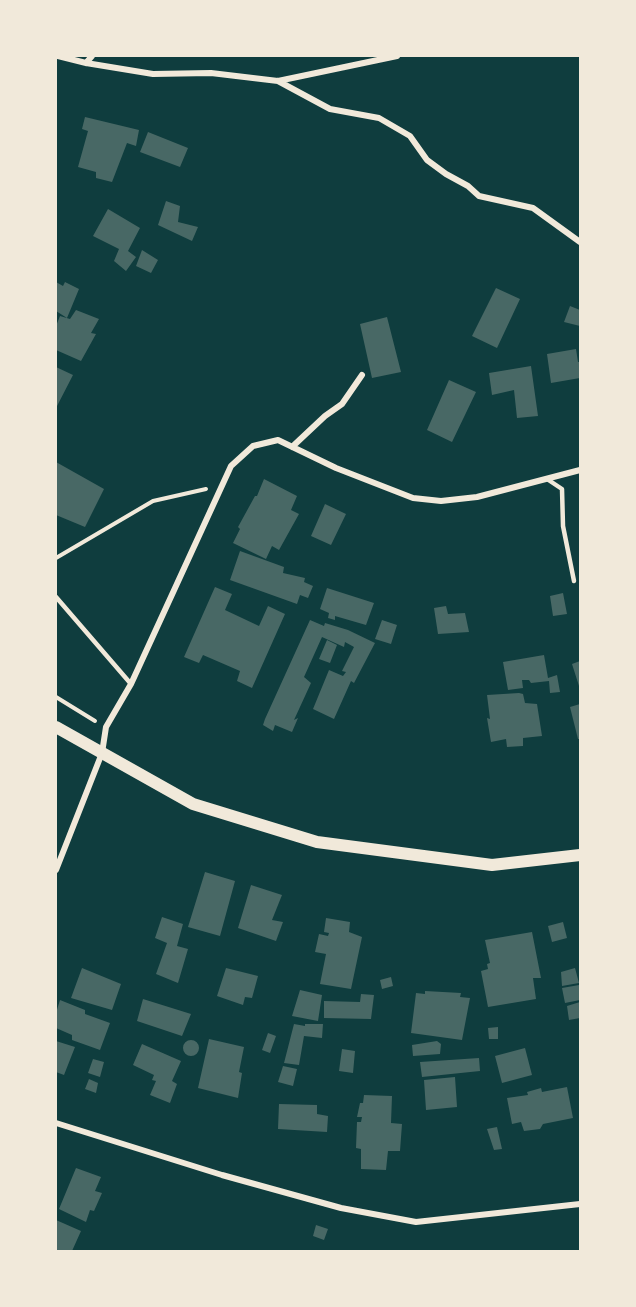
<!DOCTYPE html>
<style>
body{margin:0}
#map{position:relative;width:636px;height:1307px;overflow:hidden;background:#0f3d3e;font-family:"Open Sans",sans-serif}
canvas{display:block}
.frame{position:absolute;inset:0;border:57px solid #f1e9da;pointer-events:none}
</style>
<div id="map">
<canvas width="636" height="1307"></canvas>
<div class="frame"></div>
</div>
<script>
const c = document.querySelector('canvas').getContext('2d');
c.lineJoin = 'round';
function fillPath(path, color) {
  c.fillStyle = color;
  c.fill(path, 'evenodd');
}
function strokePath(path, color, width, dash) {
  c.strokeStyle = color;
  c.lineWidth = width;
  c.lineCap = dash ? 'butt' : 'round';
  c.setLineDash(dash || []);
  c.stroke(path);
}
fillPath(new Path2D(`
 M85,117L139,130L136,146L127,143L112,182L96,178V172L78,167L88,131L82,129Z
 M148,132L188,148L180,167L140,152Z
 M166,201L180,206L178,222L198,227L192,241L158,225Z
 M108,209L140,228L128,251L136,257L126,271L114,261L119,249L93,236Z
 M142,250L158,260L151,273L136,266Z
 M56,282L63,286L65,282L79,289L67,318L56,311Z
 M496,288L520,299L497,348L472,336Z
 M570,306L580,310V326L564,322Z
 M76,310L99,319L91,333L96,334L81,361L56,350V326L60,316L70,319Z
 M387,317L401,372L372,378L360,324Z
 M576,349L578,362H580V378L551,383L547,354Z
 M531,366L538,416L517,418L514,390L492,395L489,373Z
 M56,367L73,375L56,408Z
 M449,380L476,392L452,442L427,430Z
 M56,462L104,489L85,527L56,515Z
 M264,479L297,496L291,510L299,514L279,550L272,546L266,559L233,543L240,529L238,527L255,496H257Z
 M325,504L346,514L331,545L311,536Z
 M240,551L284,567L283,573L305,578L304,582L313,586L308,598L300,595L297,604L230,580Z
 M215,587L232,594L225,610L259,626L268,606L285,614L252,688L237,681L240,671L203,655L199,663L184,657Z
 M327,588L374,603L366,625L335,616V620L328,618L329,613L320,609Z
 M563,593L567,614L553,616L550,596Z
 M446,606L448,614L465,613L469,632L438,634L434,608Z
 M310,620L324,626L325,623L348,630L375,643L354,683L351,681L334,719L313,709L329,670L343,676L346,672L342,671L354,647L345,642L344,647L322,637L304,677L311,683L294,720L298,718L292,732L275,725L273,731L263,725L265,719Z
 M382,620L397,625L391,644L375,639Z
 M327,640L337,645L330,663L319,659Z
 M544,655L548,678L557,675L560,692L550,693L549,681L531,683L529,680H522L523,688L508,690L503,662Z
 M580,661V686H579L572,664Z
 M519,693L523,694L525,703L537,704L542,736L523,738V746L507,747L506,739L491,742L487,718L490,719L487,695Z
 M580,704V739H578L570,707Z
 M205,872L235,881L220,936L188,927Z
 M251,885L282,895L272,920L283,922L276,941L238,928Z
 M162,917L183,924L177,946L188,949L178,983L156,974L167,943L155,938Z
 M326,918L350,922L349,932L362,937L351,989L320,984L326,954L315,952L319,934L328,936L329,933L324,932Z
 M563,922L567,938L552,942L548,926Z
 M532,932L541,978H533L536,999L488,1007L481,971L488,969L487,964L490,963L485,940Z
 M82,968L121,984L112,1010L71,998Z
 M226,968L258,976L252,998L245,997L243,1005L217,996Z
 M575,968L579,983L562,986L561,972Z
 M391,977L393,986L382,989L380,980Z
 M579,985L580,1000L565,1003L562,988Z
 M300,990L322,995L318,1021L292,1016Z
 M425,991L461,993L460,997L470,998L462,1040L411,1033L416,993L425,994Z
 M361,994L374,995L371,1019L324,1018V1001L360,1002Z
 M143,999L191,1014L182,1036L137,1021Z
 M60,1000L85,1010V1014L110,1023L100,1050L72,1040V1035L56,1028V1013Z
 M580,1002V1018L569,1020L567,1006Z
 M294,1024L305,1026V1024H323L322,1038L304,1036L299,1065L284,1063Z
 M498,1027V1039H489L488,1028Z
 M268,1033L276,1036L270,1053L262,1050Z
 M209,1039L244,1047L239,1072L242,1073L238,1098L198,1088Z
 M183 1048a8 8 0 1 1 16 0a8 8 0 1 1-16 0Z
 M56,1041L75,1047L64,1075L56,1072Z
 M437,1041L441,1044L440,1054L413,1056L412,1045Z
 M142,1044L181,1061L172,1081L177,1084L170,1103L150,1095L156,1081L152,1080L154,1075L133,1065Z
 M525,1048L532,1075L502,1083L495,1056Z
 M342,1049L355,1051L353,1073L339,1071Z
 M479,1058L480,1071L422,1077L420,1062Z
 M93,1059L104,1062L100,1077L88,1073Z
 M283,1066L297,1069L293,1086L278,1082Z
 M455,1077L457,1107L426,1110L424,1080Z
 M89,1079L98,1083L96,1093L85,1089Z
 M567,1087L573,1118L543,1124L540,1129L524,1131L521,1122L512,1124L507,1098L528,1095L527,1092L541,1088L542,1092Z
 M364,1095L392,1096L391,1123L402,1124L400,1151H388L386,1170L361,1169V1149L356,1148L357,1122H361L362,1117H357L360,1103H363Z
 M279,1104L317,1105V1114L328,1116L327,1132L278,1129Z
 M497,1127L502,1149L494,1150L487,1129Z
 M76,1168L101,1177L95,1191L102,1193L94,1211L90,1210L86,1222L59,1209Z
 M56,1220L81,1231L72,1251H56Z
 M316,1225L328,1229L324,1240L313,1236Z`), '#486865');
strokePath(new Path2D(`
 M56,558L153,501L206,489
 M56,697L95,721`), '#f1e9da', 4);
strokePath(new Path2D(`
 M547,479L562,489L563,526L574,581
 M56,597L131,684`), '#f1e9da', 4.5);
strokePath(new Path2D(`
 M58,56L86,63L153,74L211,73L278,81L397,56
 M86,63L92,56
 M278,81L330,109L379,118L410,136L427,160L446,174L468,186L479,196L533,208L580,242
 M292,447L325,416L342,404L362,375
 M56,870L102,753L106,727L131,684L231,466L253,446L278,440L336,468L413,498L441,501L477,497L580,470
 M56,1123L222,1175L341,1208L416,1222L580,1204`), '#f1e9da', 6);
strokePath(new Path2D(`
 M56,727L193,804L317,842L492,865L580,855`), '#f1e9da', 12);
</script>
